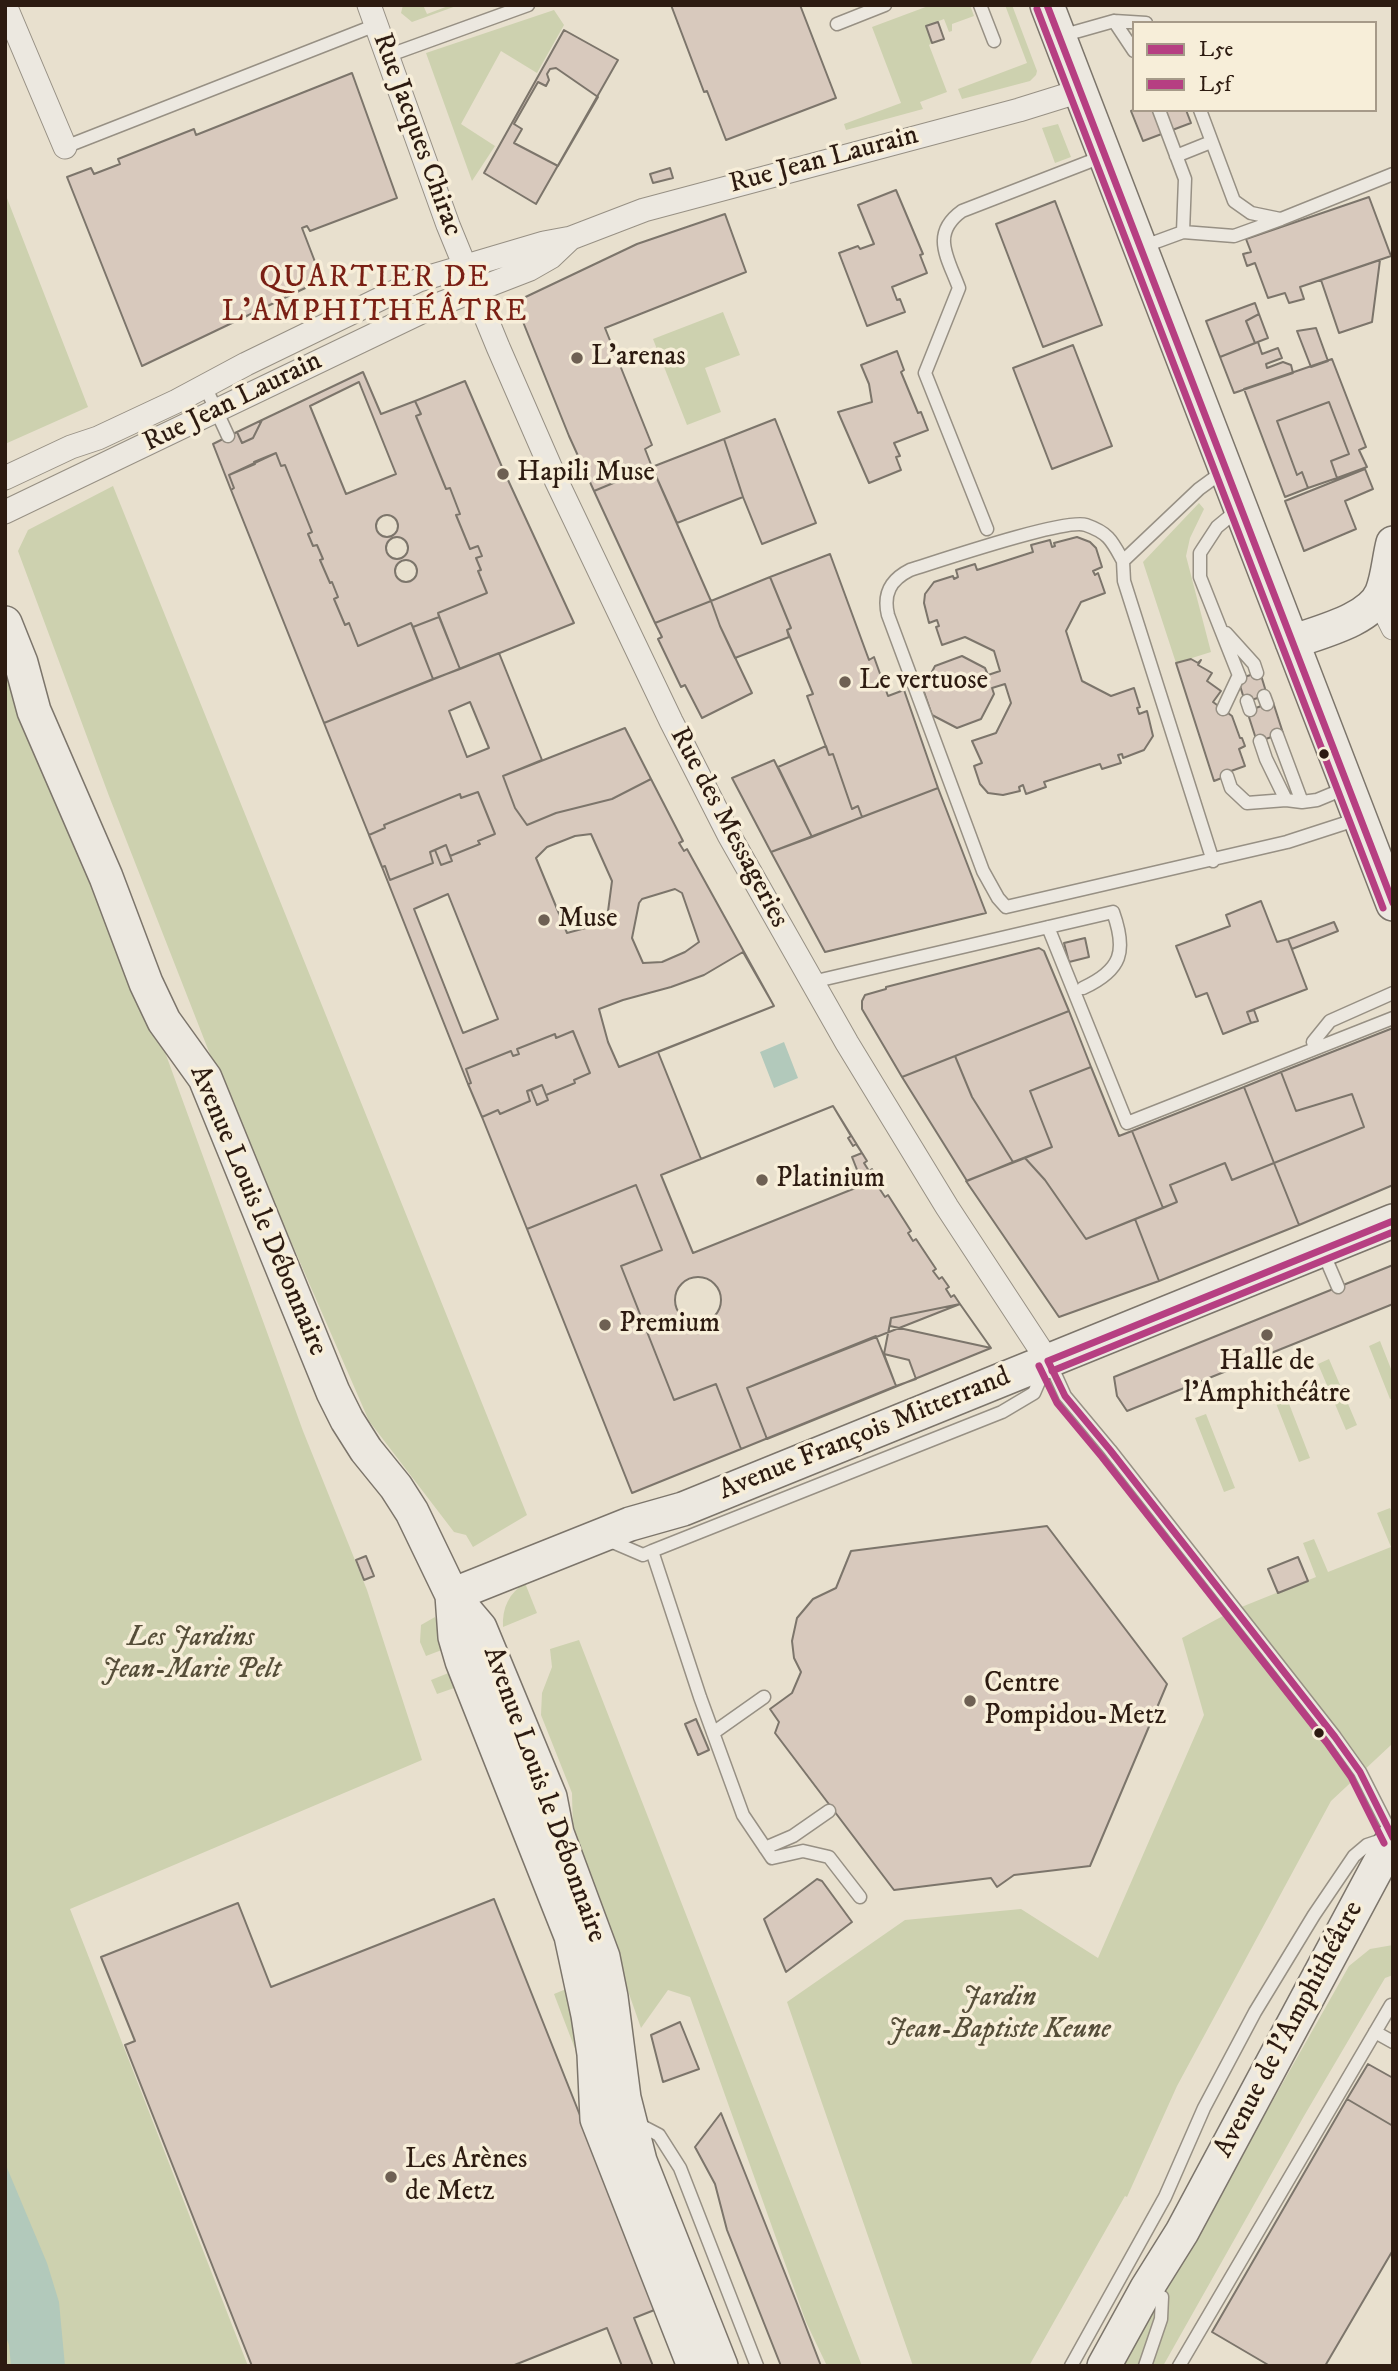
<!DOCTYPE html>
<html>
<head>
<meta charset="utf-8">
<style>
  body { margin:0 }
  #map { position:relative; width:1398px; height:2371px; overflow:hidden; background:#e8e0ce; font-family:"IM FELL DW Pica",serif }
  canvas { display:block }
  .frame { position:absolute; inset:0; border:7px solid #2d1b11; pointer-events:none }
  .legend { position:absolute; left:1132px; top:21px; width:245px; height:91px; box-sizing:border-box; background:#f7eed9; border:2px solid #a69a89; margin:0; padding:9px 12px; list-style:none; font-size:21px; color:#2d1b11 }
  .legend li { display:flex; align-items:center; gap:14px; height:35px }
  .legend b { width:35px; border:2px solid #a69a89 }
</style>
</head>
<body>
<div id="map">
<canvas width="1398" height="2371"></canvas>
<div class="frame"></div>
<ul class="legend">
<li><b style="height:9px;background:#b63f82"></b>L5e</li>
<li><b style="height:9px;background:#b63f82"></b>L5f</li>
</ul>
</div>
<script>
const ctx = document.querySelector('canvas').getContext('2d');
ctx.lineJoin = 'round';
function fill(path, color) { ctx.fillStyle = color; ctx.fill(path, 'evenodd'); }
function stroke(path, color, width, dash) { ctx.strokeStyle = color; ctx.lineWidth = width; ctx.lineCap = dash ? 'butt' : 'round'; ctx.setLineDash(dash || []); ctx.stroke(path); }
function drawText(font, color, halo, rows, align = 'center') {
  ctx.font = font + ' "IM FELL DW Pica",serif'; ctx.lineWidth = 7; ctx.setLineDash([]); ctx.textBaseline = 'middle'; ctx.strokeStyle = halo; ctx.fillStyle = color; for (const [text, x, y, turn = 0] of rows) {
    ctx.save(); ctx.translate(x, y); ctx.rotate((+turn || 0) * Math.PI / 180); ctx.textAlign = isNaN(turn) ? turn : align; if (halo) ctx.strokeText(text, 0, 0); ctx.fillText(text, 0, 0); ctx.restore();
  }
}
fill(new Path2D(`
  M403 5H423L427 14 451 5H459L412 22 401 13Z
  M931 5H970L974 16 952 24V31L949 32 944 19 926 26 932 43 929 45 947 92 920 102 923 109 846 130 844 124 901 103 872 27Z
  M1005 5H1012L1037 71 1036 75 1030 81 962 99 958 89 1027 63Z
  M554 10 564 25 537 73 501 51 461 124 495 146 472 181 426 53Z
  M1058 124 1071 157 1055 163 1042 128Z
  M5 193 88 407 5 444Z
  M723 312 740 355 705 368 721 412 687 425 653 339Z
  M113 486 527 1515 473 1547 466 1535 454 1532 369 1421 213 1062 109 796 18 551 28 530Z
  M1199 503 1204 509 1190 538 1186 556 1211 652 1176 663 1143 562Z
  M5 671 136 991 161 1041 303 1431 367 1590 422 1760 70 1909 248 2366H5Z
  M1380 1341 1393 1374V1398L1390 1399 1369 1346Z
  M1329 1359 1357 1425 1346 1430 1318 1364Z
  M1281 1383 1310 1458 1299 1462 1270 1388Z
  M1206 1414 1235 1488 1224 1492 1195 1418Z
  M1390 1508 1393 1515V1742L1391 1745 1331 1801 1177 2086 1127 2197 1125 2196 1029 2366H913L787 2002 905 1920 1021 1909 1098 1958 1204 1715 1182 1638 1234 1610 1316 1577 1303 1543 1314 1539 1328 1572 1391 1547 1377 1513Z
  M525 1583 537 1613 503 1627C502 1608 509 1593 525 1583Z
  M435 1617 447 1648 426 1656 420 1642 421 1625Z
  M579 1640 862 2366H827L806 2322 690 1997 668 1990 641 2028 573 1834 572 1793 541 1715 542 1693 552 1667 550 1649Z
  M456 1670 562 1937 580 2008 586 2067H582L554 1994 571 1987 561 1951 457 1687 437 1694 431 1680Z
  M1393 1945V1975L1385 1978 1304 2116 1163 2366H1124L1149 2319 1349 1966 1370 1949Z`), '#cdd1af');
fill(new Path2D(`
  M784 1042 798 1078 774 1088 760 1052Z
  M5 2163 47 2263 59 2302 65 2366H11L9 2345 5 2334Z`), '#b2c9bb');
const building = new Path2D(`
  M671 5H800L836 98 726 140 707 91 704 92Z
  M938 22 944 39 932 43 926 26Z
  M564 30 618 60 536 204 484 173Z
  M556 68 598 97 558 166 514 143 522 129 514 124 538 82 546 86 549 80 547 74 550 69Z
  M352 73 397 198 310 231 307 226 302 228 322 280 142 366 67 177 91 168 94 174 120 164 118 159 194 129 196 135Z
  M1134 110H1186L1191 123 1143 141 1131 111Z
  M670 168 673 178 653 183 650 174Z
  M896 190 923 254 920 255 927 273 892 287 897 300 900 299 905 312 867 326 839 253 858 246 860 249 874 244 858 205Z
  M1369 197 1391 256 1300 287 1304 299 1289 303 1285 293 1268 298 1255 263 1247 266 1243 254 1251 252 1246 239Z
  M1055 201 1102 325 1043 347 996 224Z
  M725 214 746 272 605 328 652 445 645 449 652 467 594 491 569 436 515 302 637 244Z
  M1380 260 1372 322 1339 333 1321 280Z
  M1255 303 1259 314 1246 321 1255 343 1220 357 1206 321Z
  M1259 314 1268 338 1255 343 1246 321Z
  M1316 328 1328 361 1311 367 1297 331Z
  M1258 342 1262 354 1278 348 1282 358 1266 364 1267 368 1283 362 1291 365 1293 373 1234 393 1220 357Z
  M1073 345 1112 446 1052 469 1013 368Z
  M897 351 904 370 901 372 918 413 921 412 928 430 894 443 900 456 896 457 901 470 869 483 838 412 872 402 869 384 861 365Z
  M1332 359 1366 447 1359 450 1367 467 1337 478 1331 461 1349 454 1329 402 1277 421 1297 475 1302 472 1308 488 1285 497 1244 389Z
  M363 372 381 414 415 401 421 414 416 416 446 489 450 488 460 514 456 515 470 549 478 546 482 556 476 558 481 570 478 571 487 593 438 613 439 617 413 627 411 623 358 646 349 623 345 625 334 599 338 597 332 582 330 583 320 560 323 559 317 545 313 546 308 534 312 532 285 465 281 466 276 453 254 462 255 464 229 475 234 488 231 490 213 444 237 432 242 443 253 438 262 420Z
  M465 381 502 467 574 623 460 669 438 613 487 593 478 571 481 570 476 558 482 556 478 546 470 549 456 515 460 514 450 488 446 489 416 416 421 414 415 401Z
  M359 382 396 474 346 494 310 406Z
  M1329 402 1349 454 1331 461 1337 478 1308 488 1302 472 1297 475 1277 421Z
  M775 419 816 523 762 544 743 497 724 439Z
  M262 420 253 438 242 443 237 432Z
  M724 439 743 497 677 523 652 467Z
  M276 453 281 466 285 465 312 532 308 534 313 546 317 545 323 559 320 560 330 583 332 582 338 597 334 599 345 625 349 623 358 646 411 623 433 679 324 723 231 490 234 488 229 475Z
  M652 467 711 601 655 623 594 491Z
  M1365 469 1373 489 1345 501 1356 529 1304 551 1285 501Z
  M376 526a11 11 0 1 1 22 0a11 11 0 1 1-22 0Z
  M1077 537 1090 542 1096 548 1102 567 1093 571 1095 575 1098 573 1105 593 1081 602 1066 631 1082 681 1111 696 1134 688 1140 707 1137 708 1139 714 1147 711 1153 736 1144 750 1123 758 1122 754 1118 755 1121 763 1102 769 1100 764 1044 782 1046 787 1026 794 1023 785 1019 787 1020 791 1003 795 988 793 980 784 974 766 982 763 972 741 996 733 1011 703 1005 684 992 688 994 694 981 719 957 728 932 715 923 689 935 666 962 656 985 668 988 675 1000 671 994 651 965 637 942 645 936 627 939 626 937 620 929 623 924 603 925 594 934 582 953 576 954 579 958 577 956 570 975 564 977 570 1033 552 1031 545 1050 540 1052 547 1055 546 1054 543Z
  M386 548a11 11 0 1 1 22 0a11 11 0 1 1-22 0Z
  M830 554 869 660 874 657 888 696 904 690 938 788 862 817 858 806 852 809 833 754 829 755 807 696 813 694 787 630 791 628 770 577Z
  M395 571a11 11 0 1 1 22 0a11 11 0 1 1-22 0Z
  M770 577 791 628 787 630 789 637 735 658 720 626 711 601Z
  M711 601 720 626 752 693 702 718 685 685 681 687 658 639 662 637 655 623Z
  M439 617 460 669 433 679 413 627Z
  M499 653 542 760 503 776 515 808 527 825 556 813 612 799 651 779 683 841 679 843 684 851 687 849 774 1006 658 1052 701 1159 833 1106 867 1161 864 1163 869 1171 872 1169 883 1187 879 1188 885 1197 888 1195 911 1231 908 1233 913 1241 916 1239 936 1269 933 1271 939 1279 942 1277 949 1287 946 1289 951 1297 954 1295 960 1304 891 1318 884 1354 896 1386 741 1449 716 1384 674 1400 621 1266 662 1250 636 1185 527 1229 482 1117 498 1110 500 1114 530 1101 527 1091 531 1090 537 1105 548 1100 546 1095 575 1083 574 1080 590 1073 573 1031 556 1038 555 1034 517 1049 519 1054 513 1056 511 1051 466 1069 471 1083 468 1084 382 867 385 866 390 880 433 863 430 852 435 850 441 865 452 861 450 856 480 844 478 841 495 834 478 792 461 798 460 794 384 825 385 828 369 835 324 723Z
  M1191 659 1198 663 1201 660 1198 665 1212 673 1207 681 1221 691 1213 702 1232 716 1240 738H1242L1245 746 1239 749 1245 766 1231 771 1232 774 1214 781 1176 663Z
  M1260 672 1267 695 1245 702 1238 679Z
  M470 702 489 748 467 757 449 711Z
  M1273 702 1283 733 1257 742 1247 711Z
  M625 728 651 779 612 799 556 813 527 825 515 808 503 776Z
  M826 746 829 755 833 754 852 809 858 806 862 817 812 837 778 767Z
  M774 760 812 837 771 852 732 778Z
  M938 788 986 913 825 952 771 852Z
  M478 792 495 834 478 841 480 844 450 856 446 845 430 852 433 863 390 880 385 866 382 867 369 835 385 828 384 825 460 794 461 798Z
  M591 834 612 881 607 919 604 923 567 933 536 858 547 847 575 836Z
  M446 845 452 861 441 865 435 850Z
  M675 889 682 893 699 942 685 952 662 962 643 963 632 938 639 903 642 899Z
  M448 894 498 1019 463 1033 414 909Z
  M1261 901 1277 942 1288 939 1307 989 1247 1012 1251 1023 1223 1034 1207 993 1196 997 1176 946 1230 926 1226 915Z
  M1334 922 1338 931 1292 949 1288 939Z
  M1085 938 1089 957 1069 962 1064 943Z
  M1039 948 1044 951 1069 1011 902 1077 862 1009V1001L865 995 886 989V987Z
  M743 952 774 1006 619 1067 608 1042 599 1009 623 1000 671 987 704 975Z
  M1254 1010 1258 1021 1251 1023 1247 1012Z
  M1069 1011 1091 1067 1030 1091 1052 1147 1013 1162 972 1097 955 1056Z
  M1393 1028V1185L1299 1225 1274 1163 1364 1127 1352 1094 1296 1111 1281 1072Z
  M573 1031 590 1073 574 1080 575 1083 546 1095 542 1085 527 1091 530 1101 500 1114 498 1110 482 1117 468 1084 471 1083 466 1069 511 1051 513 1056 519 1054 517 1049 555 1034 556 1038Z
  M955 1056 972 1097 1013 1162 967 1181 902 1077Z
  M1091 1067 1119 1136 1132 1131 1163 1208 1086 1239 1045 1180 1025 1158 1052 1147 1030 1091Z
  M1281 1072 1296 1111 1352 1094 1364 1127 1274 1163 1244 1087Z
  M542 1085 548 1100 537 1105 531 1090Z
  M1244 1087 1274 1163 1232 1180 1225 1163 1170 1185 1177 1202 1163 1208 1132 1131Z
  M833 1106 851 1136 848 1138 853 1146 856 1144 862 1153 852 1157 863 1185 693 1253 661 1175Z
  M1025 1158 1045 1180 1086 1239 1135 1219 1159 1281 1059 1317 966 1181Z
  M1225 1163 1232 1180 1274 1163 1299 1225 1159 1281 1135 1219 1177 1202 1170 1185Z
  M636 1185 662 1250 621 1266 674 1400 716 1384 741 1449 632 1493 527 1229Z
  M1393 1265V1304L1127 1411 1117 1396 1114 1377Z
  M675 1300a23 23 0 1 1 46 0a23 23 0 1 1-46 0Z
  M960 1304 991 1348 890 1326 891 1318Z
  M960 1304 991 1348 767 1439 747 1388Z
  M876 1336 896 1386 767 1439 747 1388Z
  M884 1354 909 1360 916 1379 896 1386Z
  M1047 1526 1167 1684 1090 1866 1014 1875 997 1887 991 1878 894 1890 775 1733 779 1722 770 1709 792 1693 801 1672 794 1658 792 1641 797 1618 813 1599 836 1588 851 1551Z
  M366 1556 374 1576 364 1580 356 1560Z
  M1298 1557 1308 1581 1278 1593 1268 1569Z
  M696 1719 709 1750 698 1755 685 1724Z
  M817 1879 822 1881 852 1922 786 1972 764 1919Z
  M494 1899 657 2309 634 2318 653 2366H622L607 2328 512 2366H252L125 2045 135 2041 101 1957 238 1903 271 1987Z
  M680 2022 699 2069 663 2082 651 2035Z
  M1368 2064 1393 2078V2126L1347 2099Z
  M1347 2099 1393 2126V2250L1325 2366H1270L1212 2332Z
  M721 2113 796 2301 821 2366H781L727 2230 715 2184 695 2147Z`);
fill(building, '#d8c9bd');
stroke(building, '#7c756b', 2);
const lane = new Path2D(`
  M980 5 994 41
  M1114 21 1134 51
  M837 24 885 5
  M1061 36 1114 21 1146 23
  M387 56 528 5
  M1159 110 1185 179 1183 232
  M1200 110 1234 201 1251 213 1280 219
  M65 147 376 25
  M1176 156 1211 142
  M1142 247 1183 232 1234 236 1281 219 1393 174
  M205 386 228 436
  M987 529 925 373 959 288C948 258 930 234 962 211L1104 156
  M1123 561C1112 541 1109 533 1086 525 1065 518 939 561 910 570 890 580 883 594 888 615L983 871 998 898 1006 907 1287 842 1358 819
  M1226 633 1254 664 1257 673
  M1240 678 1200 577V553L1217 527 1240 508
  M1264 696 1267 704
  M1247 701 1250 710
  M1223 709 1239 675
  M1277 735 1302 802
  M1260 741 1266 759 1286 800
  M1227 776 1231 788 1247 803 1286 800 1302 802 1317 800 1346 788
  M1213 861 1124 581 1123 561 1199 489 1225 470
  M1048 927 1127 1123 1393 1018
  M812 982 1113 912C1127 951 1122 970 1083 988
  M1313 1042 1330 1021 1393 993
  M1323 1252 1338 1287
  M1050 1363 1065 1396 1110 1450 1335 1737 1360 1772 1393 1837
  M608 1540 643 1555 652 1551 1002 1412 1034 1393 1044 1370
  M652 1551 700 1697 743 1815 772 1858 803 1851 829 1857 860 1897
  M713 1733 764 1697
  M765 1848 793 1836 829 1811
  M1375 2032 1393 2042
  M634 2122 659 2135 680 2168 757 2366
  M1071 2366 1165 2197 1204 2108 1255 2012 1314 1915 1354 1856 1367 1845 1385 1839
  M1145 2366 1161 2319 1162 2297 1148 2289
  M1179 2366 1391 2005`);
const street = new Path2D(`
  M5 5 65 147
  M369 5 448 225 498 347 556 480 671 721 729 835 847 1043 947 1207 1048 1361
  M5 478 71 447 98 438 177 401 246 364 419 280 544 243 571 238 644 210 1019 110 1080 91
  M5 512 432 307 530 269 551 257 571 238
  M1375 603 1387 616 1393 628`);
const secondary = new Path2D(`
  M1047 5 1393 904
  M5 623 21 663 34 711 106 877 146 983 164 1021 205 1078 333 1392 347 1420 366 1450 396 1487 412 1512 452 1595 480 1628 550 1797 557 1833 603 1957 611 1997 624 2098 640 2161 721 2366
  M1292 642C1319 632 1371 620 1382 592 1388 577 1389 558 1393 543
  M452 1595 630 1524 683 1509 1393 1221
  M452 1595 455 1637 462 1661 571 1936 588 2015 594 2054 597 2119 694 2366
  M1104 2366 1147 2288 1182 2232 1393 1838`);
stroke(lane, '#979084', 15);
stroke(street, '#979084', 25);
stroke(secondary, '#7c756b', 36);
stroke(lane, '#ece8e0', 12);
stroke(street, '#ece8e0', 23);
stroke(secondary, '#ece8e0', 33);
stroke(new Path2D(`
  M1047 5 1393 903
  M1048 1361 1065 1396 1110 1450 1335 1737 1360 1772 1393 1838
  M1048 1361 1393 1221`), '#b63f82', 7);
stroke(new Path2D(`
  M1037 9 1383 908
  M1039 1366 1057 1403 1102 1457 1327 1743 1351 1777 1384 1843
  M1052 1371 1393 1232`), '#b63f82', 7);
for (const [x, y, r, color] of [
  [577,358,7,"#6e6053"],
  [503,474,7,"#6e6053"],
  [845,682,7,"#6e6053"],
  [1324,754,6,"#2d1b11"],
  [544,920,7,"#6e6053"],
  [762,1180,7,"#6e6053"],
  [605,1325,7,"#6e6053"],
  [1267,1335,7,"#6e6053"],
  [970,1701,7,"#6e6053"],
  [1319,1733,6,"#2d1b11"],
  [391,2177,7,"#6e6053"]
]) { const dot = new Path2D(); dot.arc(x, y, r, 0, 2 * Math.PI); ctx.fillStyle = color; ctx.fill(dot); stroke(dot, '#f7eed9', 2.5); }
drawText('28px', '#2d1b11', '#f7eed9', [
  ["Rue Jacques Chirac",416,135,70],
  ["Rue Jean Laurain",824,161,-15],
  ["Rue Jean Laurain",233,403,-26],
  ["Rue des Messageries",728,828,62],
  ["Avenue Louis le Débonnaire",257,1211,67],
  ["Avenue François Mitterrand",865,1435,-22],
  ["Avenue Louis le Débonnaire",543,1795,70],
  ["Avenue de l'Amphithéâtre",1290,2030,-62]
]);
drawText('28px', '#2d1b11', '#f7eed9', [
  ["L'arenas",591,358],
  ["Hapili Muse",517,474],
  ["Le vertuose",859,682],
  ["Muse",558,920],
  ["Platinium",776,1180],
  ["Premium",619,1325],
  ["Halle de",1267,1363,"center"],
  ["l'Amphithéâtre",1267,1395,"center"],
  ["Centre",984,1685],
  ["Pompidou-Metz",984,1717],
  ["Les Arènes",405,2161],
  ["de Metz",405,2193]
], 'left');
drawText('italic 28px', '#564e39', '#f7eed9', [
  ["Les Jardins",191,1639],
  ["Jean-Marie Pelt",191,1671],
  ["Jardin",999,1999],
  ["Jean-Baptiste Keune",999,2031]
]);
ctx.letterSpacing = '2px';
drawText('30px', '#7a1f14', '#f7eed9', [
  ["QUARTIER DE",375,280],
  ["L'AMPHITHÉÂTRE",375,314]
]);
ctx.letterSpacing = '0px';
</script>
</body>
</html>
